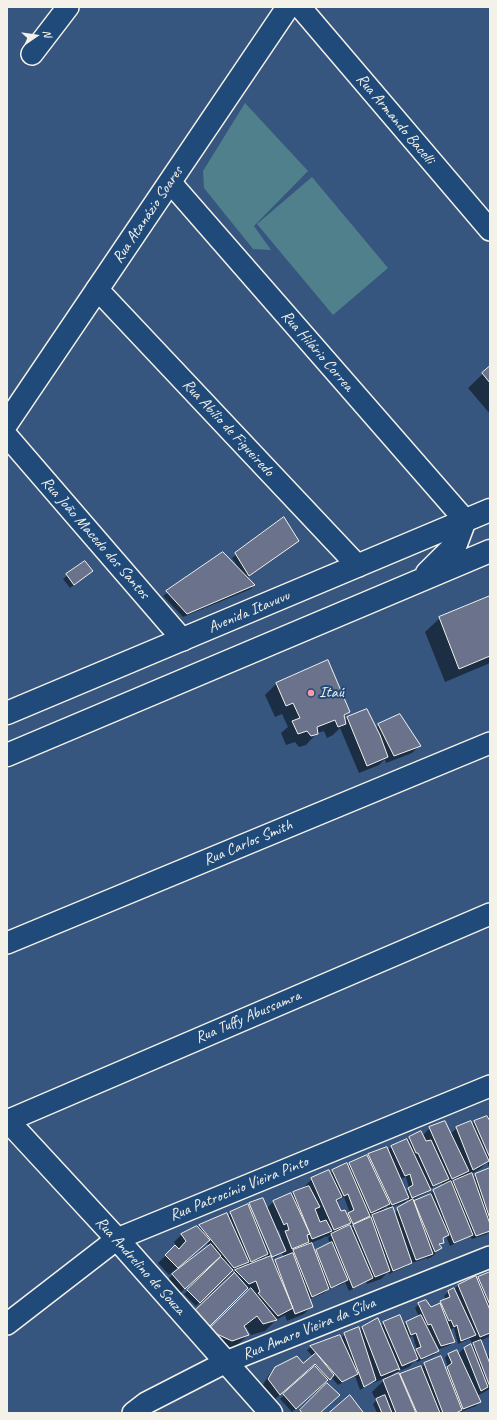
<!DOCTYPE html>
<html>
<head>
<meta charset="utf-8">
<style>
  body { margin:0 }
  #map { position:relative; width:497px; height:1420px; overflow:hidden; background:#36567f; font-family:Caveat,sans-serif }
  canvas { display:block }
  .frame { position:absolute; inset:0; border:8px solid #f4f1e8; pointer-events:none }
  .north { position:absolute; left:16px; top:16px; width:40px; height:40px; -webkit-text-stroke:3px #1f4a7a; paint-order:stroke; rotate:77deg; font-size:11px; font-weight:700; line-height:16px; text-align:center; color:#f4f1e8 }
  .north::after { content:''; display:block; margin:auto; width:14px; height:18px; background:#f4f1e8; clip-path:polygon(50% 0,100% 100%,50% 72%,0 100%) }
</style>
</head>
<body>
<div id="map">
<canvas width="497" height="1420"></canvas>
<div class="frame"></div>
<div class="north">N</div>
</div>
<script>
const ctx = document.querySelector('canvas').getContext('2d');
ctx.lineJoin = 'round';
function fill(path, color) { ctx.fillStyle = color; ctx.fill(path, 'evenodd'); }
function stroke(path, color, width, dash) { ctx.strokeStyle = color; ctx.lineWidth = width; ctx.lineCap = dash ? 'butt' : 'round'; ctx.setLineDash(dash || []); ctx.stroke(path); }
function drawText(font, color, halo, rows, align = 'center') {
  ctx.font = font + ' Caveat,sans-serif'; ctx.lineWidth = 4; ctx.setLineDash([]); ctx.textBaseline = 'middle'; ctx.strokeStyle = halo; ctx.fillStyle = color; for (const [text, x, y, turn = 0] of rows) {
    ctx.save(); ctx.translate(x, y); ctx.rotate((+turn || 0) * Math.PI / 180); ctx.textAlign = isNaN(turn) ? turn : align; if (halo) ctx.strokeText(text, 0, 0); ctx.fillText(text, 0, 0); ctx.restore();
  }
}
fill(new Path2D(`
  M245 103 308 171 254 226 271 250 253 249 204 188 203 171Z
  M312 177 388 268 333 315 257 224Z`), '#4f808b');
fill(new Path2D(`
  M490 367V414L468 388Z
  M284 519 294 544 247 578 254 585 251 589 183 617 163 596 222 553 238 567 232 558Z
  M84 562 92 571 70 588 63 579Z
  M490 597V663L445 682 425 632 440 618Z
  M277 683 349 712 344 717V721L347 718 376 728 379 725 419 746 412 753 386 763 385 759 379 765 359 773 340 728 333 735 327 738 324 731 317 733 306 745 299 747 295 742 286 745 281 733 288 727 282 714 275 717 265 695Z
  M490 1115V1166L489 1167 487 1162 480 1169 472 1173 473 1178 476 1175 490 1169V1233L489 1231 487 1234 472 1239 470 1236 450 1246 446 1236 439 1246 440 1248 433 1256 427 1259 426 1258 412 1263 411 1262 407 1266 389 1274 388 1272 381 1279 367 1284 366 1282 349 1291 345 1282 343 1284 327 1290 324 1293 310 1299 312 1306 304 1314 287 1321 285 1315 276 1320 265 1331 251 1335 246 1327 244 1328 248 1335 236 1346 220 1352 198 1342 249 1291V1288L245 1290 228 1279 238 1268 230 1271 196 1306 184 1294 220 1259 218 1257 177 1296 165 1283 172 1275 209 1246 206 1243 169 1275 158 1263 176 1246 174 1242 181 1235 226 1215 227 1217 231 1213 249 1205 272 1259 273 1263 275 1261 284 1257 282 1253 274 1258 250 1204 266 1209 274 1201 305 1188 304 1187 312 1179 329 1174 332 1171 346 1165 347 1167 350 1164 367 1157 369 1155 387 1151 391 1147 407 1141 410 1138 422 1136 430 1128 450 1134 457 1128 472 1125 474 1122 487 1118ZM406 1177 409 1188 406 1192 400 1179ZM442 1183 443 1186 413 1203 412 1200 426 1193 429 1189ZM344 1197 350 1213 347 1216 341 1212 336 1202ZM407 1199 409 1202 394 1213H380L387 1206 388 1208 405 1202ZM355 1224 351 1229 350 1226ZM279 1230 281 1237 279 1239 276 1231ZM331 1235 328 1238 330 1244 314 1253 311 1243 323 1238 325 1236 326 1237ZM266 1255 268 1259 241 1269 246 1264 247 1265 264 1258Z
  M490 1273V1336L480 1341 486 1357 490 1354V1389L477 1396 480 1402 476 1406 458 1413H377L373 1404 376 1401 372 1392 386 1378 373 1383V1382L360 1390 355 1376 338 1385 331 1377 321 1387 320 1386 292 1412 280 1399 309 1373 306 1371 272 1402 261 1388 268 1376 276 1367 303 1364 313 1357 307 1350 311 1347 340 1336 341 1338 345 1334 359 1331 363 1327 381 1326 384 1323 403 1326 406 1323 419 1317 415 1308 419 1304 426 1301 431 1308 438 1305 446 1300 444 1296 448 1292 454 1290 458 1285 477 1280 479 1278ZM454 1328 458 1344 470 1339 473 1345 464 1348 458 1354H448L445 1358 448 1367 445 1370 425 1364 421 1368 399 1377 388 1379 394 1373 409 1367 416 1359 417 1362 434 1355 437 1351V1350L450 1345 454 1341 449 1330ZM413 1336 417 1350 414 1353 408 1338Z`), '#0007');
const building = new Path2D(`
  M490 366V383L482 373Z
  M284 517 299 541 249 576 235 553Z
  M223 552 255 585 187 614 166 591Z
  M85 561 93 571 74 585 66 574Z
  M490 596V656L459 669 439 617Z
  M328 660 350 712 344 715 346 724 338 727 335 720 317 727 318 734 311 736 307 731 298 734 292 721 300 718 293 703 286 706 276 683Z
  M367 709 380 735 388 757 367 766 347 717Z
  M400 714 421 746 394 756 378 724Z
  M487 1116 490 1121V1158L474 1121Z
  M445 1121 469 1171 452 1179 429 1127Z
  M471 1121 489 1161 473 1170 456 1127Z
  M421 1131 426 1141 431 1140 449 1179 433 1186 418 1153H416L409 1137Z
  M407 1139 431 1190 412 1198 408 1188 413 1185 410 1174 405 1176 391 1146Z
  M387 1147 409 1198 392 1205 368 1154Z
  M367 1155 390 1204 371 1213 349 1163Z
  M347 1163 370 1216 353 1224 348 1213 354 1210 348 1194 344 1196 332 1170Z
  M490 1168V1219L475 1174Z
  M329 1170 342 1197 336 1200 341 1211 345 1210 351 1223 334 1230 311 1178Z
  M472 1173 490 1224V1231L476 1236 453 1181Z
  M451 1181 473 1235 454 1243 433 1190Z
  M309 1186 320 1207 315 1209 320 1222 326 1220 332 1231 312 1239 293 1192Z
  M291 1193 310 1234 307 1235 309 1242 292 1249 285 1231 289 1230 287 1223 284 1225 273 1201Z
  M431 1194 449 1235 443 1238 444 1243 439 1244 442 1248 435 1252 414 1201Z
  M263 1198 286 1251 272 1257 249 1203Z
  M413 1199 433 1254 416 1260 397 1208Z
  M248 1204 268 1254 251 1262 230 1212Z
  M393 1207 412 1263 393 1271 372 1215Z
  M227 1213 249 1262 234 1268 199 1225Z
  M371 1217 390 1271 375 1277 353 1225Z
  M350 1225 373 1278 353 1288 331 1234Z
  M197 1226 210 1240 178 1268 165 1255 175 1245 179 1249 186 1241 181 1234Z
  M332 1242 348 1280 331 1288 316 1250Z
  M312 1243 329 1289 312 1297 293 1250Z
  M211 1244 221 1256 185 1289 172 1274Z
  M293 1253 313 1307 295 1314 275 1260Z
  M271 1256 293 1308 278 1316 258 1293 260 1292 256 1281 249 1284 235 1270Z
  M221 1257 233 1270 200 1303 187 1290Z
  M234 1272 248 1288 207 1329 193 1312 234 1273Z
  M490 1272V1305L478 1277Z
  M476 1276 490 1310V1333L480 1337 458 1285Z
  M251 1288 277 1320 263 1324 257 1316 244 1326 249 1335 232 1341 208 1330Z
  M454 1288 476 1335 461 1341 457 1325 454 1327 451 1320 449 1321 440 1301 450 1297 448 1291Z
  M426 1300 431 1307 440 1303 455 1342 441 1346 431 1324 428 1325 418 1303Z
  M400 1315 418 1359 402 1366 383 1322Z
  M421 1315 439 1351 421 1359 416 1349 421 1347 416 1333 411 1335 406 1322Z
  M378 1318 400 1370 398 1369 381 1376 362 1327Z
  M359 1327 376 1380 364 1387 344 1333Z
  M340 1335 358 1374 342 1382 310 1346Z
  M481 1340 490 1364V1387L473 1343Z
  M471 1344 488 1387 481 1391 464 1348Z
  M457 1350 481 1402 463 1409 447 1367 452 1363 448 1354Z
  M316 1353 334 1375 330 1380 315 1364 280 1395 268 1379 275 1367 297 1356 303 1363Z
  M441 1356 462 1410 456 1413H443L424 1363Z
  M315 1366 328 1380 296 1409 283 1394Z
  M421 1366 440 1413H417L400 1374Z
  M399 1373 416 1413H396L383 1380Z
  M327 1383 340 1395 320 1413H302L300 1410Z
  M350 1395 363 1412 362 1413H329Z
  M385 1395 392 1413H382L376 1399Z`);
fill(building, '#6b738c');
stroke(building, '#f4f1e8', 1);
const street = new Path2D(`
  M300 7 490 230
  M32 54 68 7
  M170 182 465 520
  M97 289 358 566
  M7 436 183 640
  M7 943 490 743
  M7 1121 490 914
  M7 1324 117 1239 490 1086
  M133 1413 146 1403 226 1362 490 1257`);
const secondary = new Path2D(`
  M7 423 288 7
  M427 573 456 544 465 520
  M7 713 490 510
  M7 755 490 551
  M7 1120 117 1239 271 1413`);
stroke(street, '#f4f1e8', 24);
stroke(secondary, '#f4f1e8', 25);
stroke(street, '#1f4a7a', 21);
stroke(secondary, '#1f4a7a', 22);
for (const [x, y, r, color] of [
  [311,693,4,"#ff9aa2"]
]) { const dot = new Path2D(); dot.arc(x, y, r, 0, 2 * Math.PI); ctx.fillStyle = color; ctx.fill(dot); stroke(dot, '#1f4a7a', 1.5); }
drawText('16px', '#f4f1e8', '#1f4a7a', [
  ["Rua Armando Bacelli",395,119,50],
  ["Rua Atanázio Soares",148,215,-56],
  ["Rua Hilário Correa",317,351,49],
  ["Rua Abílio de Figueiredo",228,428,47],
  ["Rua João Macedo dos Santos",95,538,49],
  ["Avenida Itavuvu",249,612,-23],
  ["Rua Carlos Smith",248,843,-23],
  ["Rua Tuffy Abussamra",248,1017,-23],
  ["Rua Patrocínio Vieira Pinto",239,1189,-22],
  ["Rua Andrelino de Souza",140,1266,48],
  ["Rua Amaro Vieira da Silva",309,1329,-22]
]);
drawText('16px', '#f4f1e8', '#1f4a7a', [
  ["Itaú",319,693]
], 'left');
</script>
</body>
</html>
